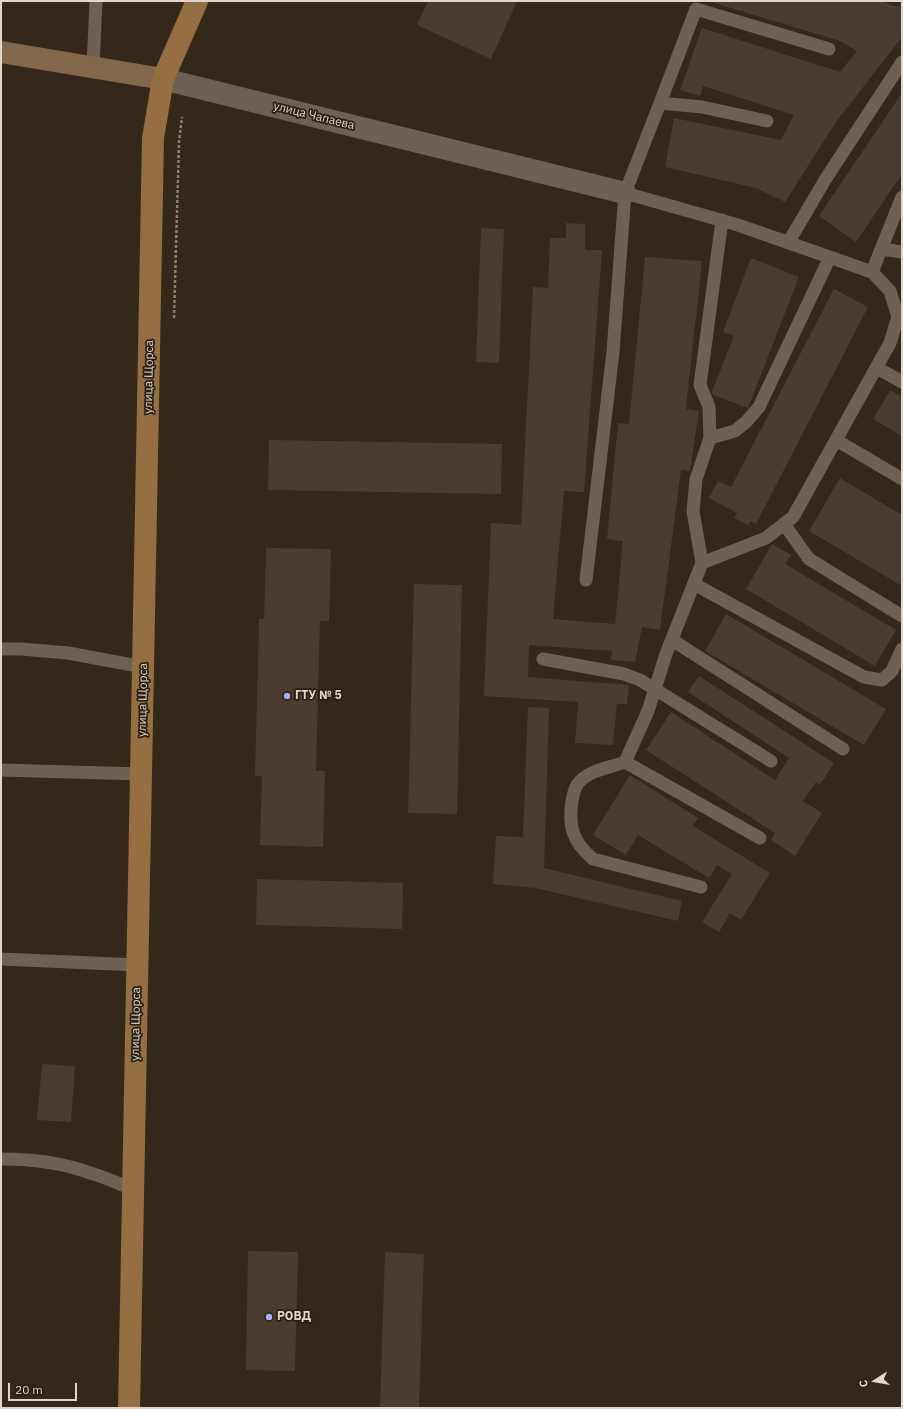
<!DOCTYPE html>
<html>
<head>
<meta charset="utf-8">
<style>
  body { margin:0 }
  #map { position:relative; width:903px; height:1409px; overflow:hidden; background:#34281b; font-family:"IBM Plex Sans",sans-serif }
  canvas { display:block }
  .frame { position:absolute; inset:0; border:2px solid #dfd6ce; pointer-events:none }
  .north { position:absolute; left:855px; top:1361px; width:40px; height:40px; -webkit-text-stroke:3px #2a1e11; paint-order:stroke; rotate:258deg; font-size:11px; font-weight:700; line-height:16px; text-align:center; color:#dfd6ce }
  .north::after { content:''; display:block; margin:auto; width:14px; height:18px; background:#dfd6ce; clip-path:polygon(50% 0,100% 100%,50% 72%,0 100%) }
  .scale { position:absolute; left:8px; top:1383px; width:69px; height:18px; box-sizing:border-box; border:2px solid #dfd6ce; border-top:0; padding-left:5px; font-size:12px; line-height:14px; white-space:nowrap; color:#dfd6ce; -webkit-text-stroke:3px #2a1e11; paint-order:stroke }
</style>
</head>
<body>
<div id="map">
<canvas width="903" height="1409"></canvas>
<div class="frame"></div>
<div class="north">С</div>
<div class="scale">20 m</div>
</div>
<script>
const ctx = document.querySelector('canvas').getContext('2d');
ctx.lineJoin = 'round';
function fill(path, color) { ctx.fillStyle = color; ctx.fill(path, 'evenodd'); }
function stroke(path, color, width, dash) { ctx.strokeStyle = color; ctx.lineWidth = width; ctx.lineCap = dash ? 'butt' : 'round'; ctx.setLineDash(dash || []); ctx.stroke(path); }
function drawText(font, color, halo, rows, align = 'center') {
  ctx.font = font + ' "IBM Plex Sans",sans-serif'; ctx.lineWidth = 3.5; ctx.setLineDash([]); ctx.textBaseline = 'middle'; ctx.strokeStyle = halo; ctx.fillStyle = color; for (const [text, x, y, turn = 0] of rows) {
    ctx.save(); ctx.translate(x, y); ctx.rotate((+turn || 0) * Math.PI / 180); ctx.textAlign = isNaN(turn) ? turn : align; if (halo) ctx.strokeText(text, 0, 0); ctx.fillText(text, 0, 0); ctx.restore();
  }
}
fill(new Path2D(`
  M428 1H517L491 59 417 25Z
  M708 1H881L898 7 902 1V37L836 122 785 202 756 188 665 167 674 118 781 140 794 115 703 86 700 96 680 90 702 28 840 72 857 51 840 41Z
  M902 93V174L856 242 819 216Z
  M566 223 585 224V250H602L584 492 564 491 553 619 615 624 623 541 607 539 618 423 629 424 645 257 702 261 686 409 699 411 690 471 681 470 660 630 642 627 635 662 611 660 612 651 529 645 528 677 629 685 627 704H617L613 745 575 743 578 702 484 696 491 523 521 525 533 287 548 288 550 238H566Z
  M481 228 504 229 499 363 476 362Z
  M751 258 799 277 748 408 711 394 734 336 723 332Z
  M834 289 868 307 756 524 751 521 748 525 734 518 737 513 709 498 718 481 731 487Z
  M890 390 902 397V436L873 419Z
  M269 440 502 444 501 494 268 490Z
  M840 478 902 515V586L809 531Z
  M772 544 791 555 785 564 896 630 875 666 746 589Z
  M266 548 331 549 329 621H320L316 771H325L323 847 260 845 262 776H255L259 619H264Z
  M414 584 462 585 457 814 408 813Z
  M726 614 886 709 864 745 705 651Z
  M699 676 834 763 820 785 816 782 803 801 822 813 795 856 771 840 775 833 646 750 671 712 775 780 789 758 688 692Z
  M528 707 549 708 544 868 682 901 678 921 535 888 493 884 496 836 523 837Z
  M630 775 698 818 693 826 770 873 741 920 730 913 719 932 702 922 732 874 717 865 709 878 638 835 626 855 593 835Z
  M257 879 403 883 402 929 256 925Z
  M42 1064 75 1066 71 1122 37 1120Z
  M248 1251 298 1252 295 1371 246 1370Z
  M385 1252 424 1254 419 1408H380Z`), '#4a3d2f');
stroke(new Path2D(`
  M174 318 179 142 182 117`), '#8c8177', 2.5, [3, 2]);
stroke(new Path2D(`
  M93 67 96 1
  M660 103 696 9 829 49
  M625 193 738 225 872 272 890 291 898 317 890 343 793 517 766 538 702 563 666 654 648 711 625 762C611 767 591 770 580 781 575 786 573 795 572 801 568 827 573 842 593 859L701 887
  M788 243 825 180 902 62
  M881 249 902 252
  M872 272 902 197
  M877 368 902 382
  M710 438 735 431 747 421 759 407 830 257
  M836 440 902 479
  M784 524 809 559 902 616
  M702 563 693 511 696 479 710 438 709 407 700 385 722 220
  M586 580 613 352 625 193 660 103 702 107 767 121
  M694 584 864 677 882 680 892 671 902 649
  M672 640 843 749
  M1 649H21L68 653 143 667
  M543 659 624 674 640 680 771 761
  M625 762 760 838
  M1 770 141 774
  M1 959 138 965
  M1 1159C29 1159 63 1163 90 1173 105 1177 119 1184 133 1189`), '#6f6052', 13);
stroke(new Path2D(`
  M163 79 625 193`), '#6f6052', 22);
stroke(new Path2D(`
  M1 52 163 79`), '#82674a', 22);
stroke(new Path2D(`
  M129 1408 153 138 163 79 197 1`), '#956e41', 22);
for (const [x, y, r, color] of [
  [287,696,4,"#a6b1fc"],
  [269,1317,4,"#a6b1fc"]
]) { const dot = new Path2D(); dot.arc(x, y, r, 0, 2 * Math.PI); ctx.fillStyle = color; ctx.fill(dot); stroke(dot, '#2a1e11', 1.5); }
drawText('12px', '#dfd6ce', '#2a1e11', [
  ["улица Чапаева",314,116,14],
  ["улица Щорса",149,377,-89],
  ["улица Щорса",143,700,-89],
  ["улица Щорса",136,1024,-89]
]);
drawText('bold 12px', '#dfd6ce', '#2a1e11', [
  ["ГТУ № 5",295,696],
  ["РОВД",277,1317]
], 'left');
</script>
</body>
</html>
